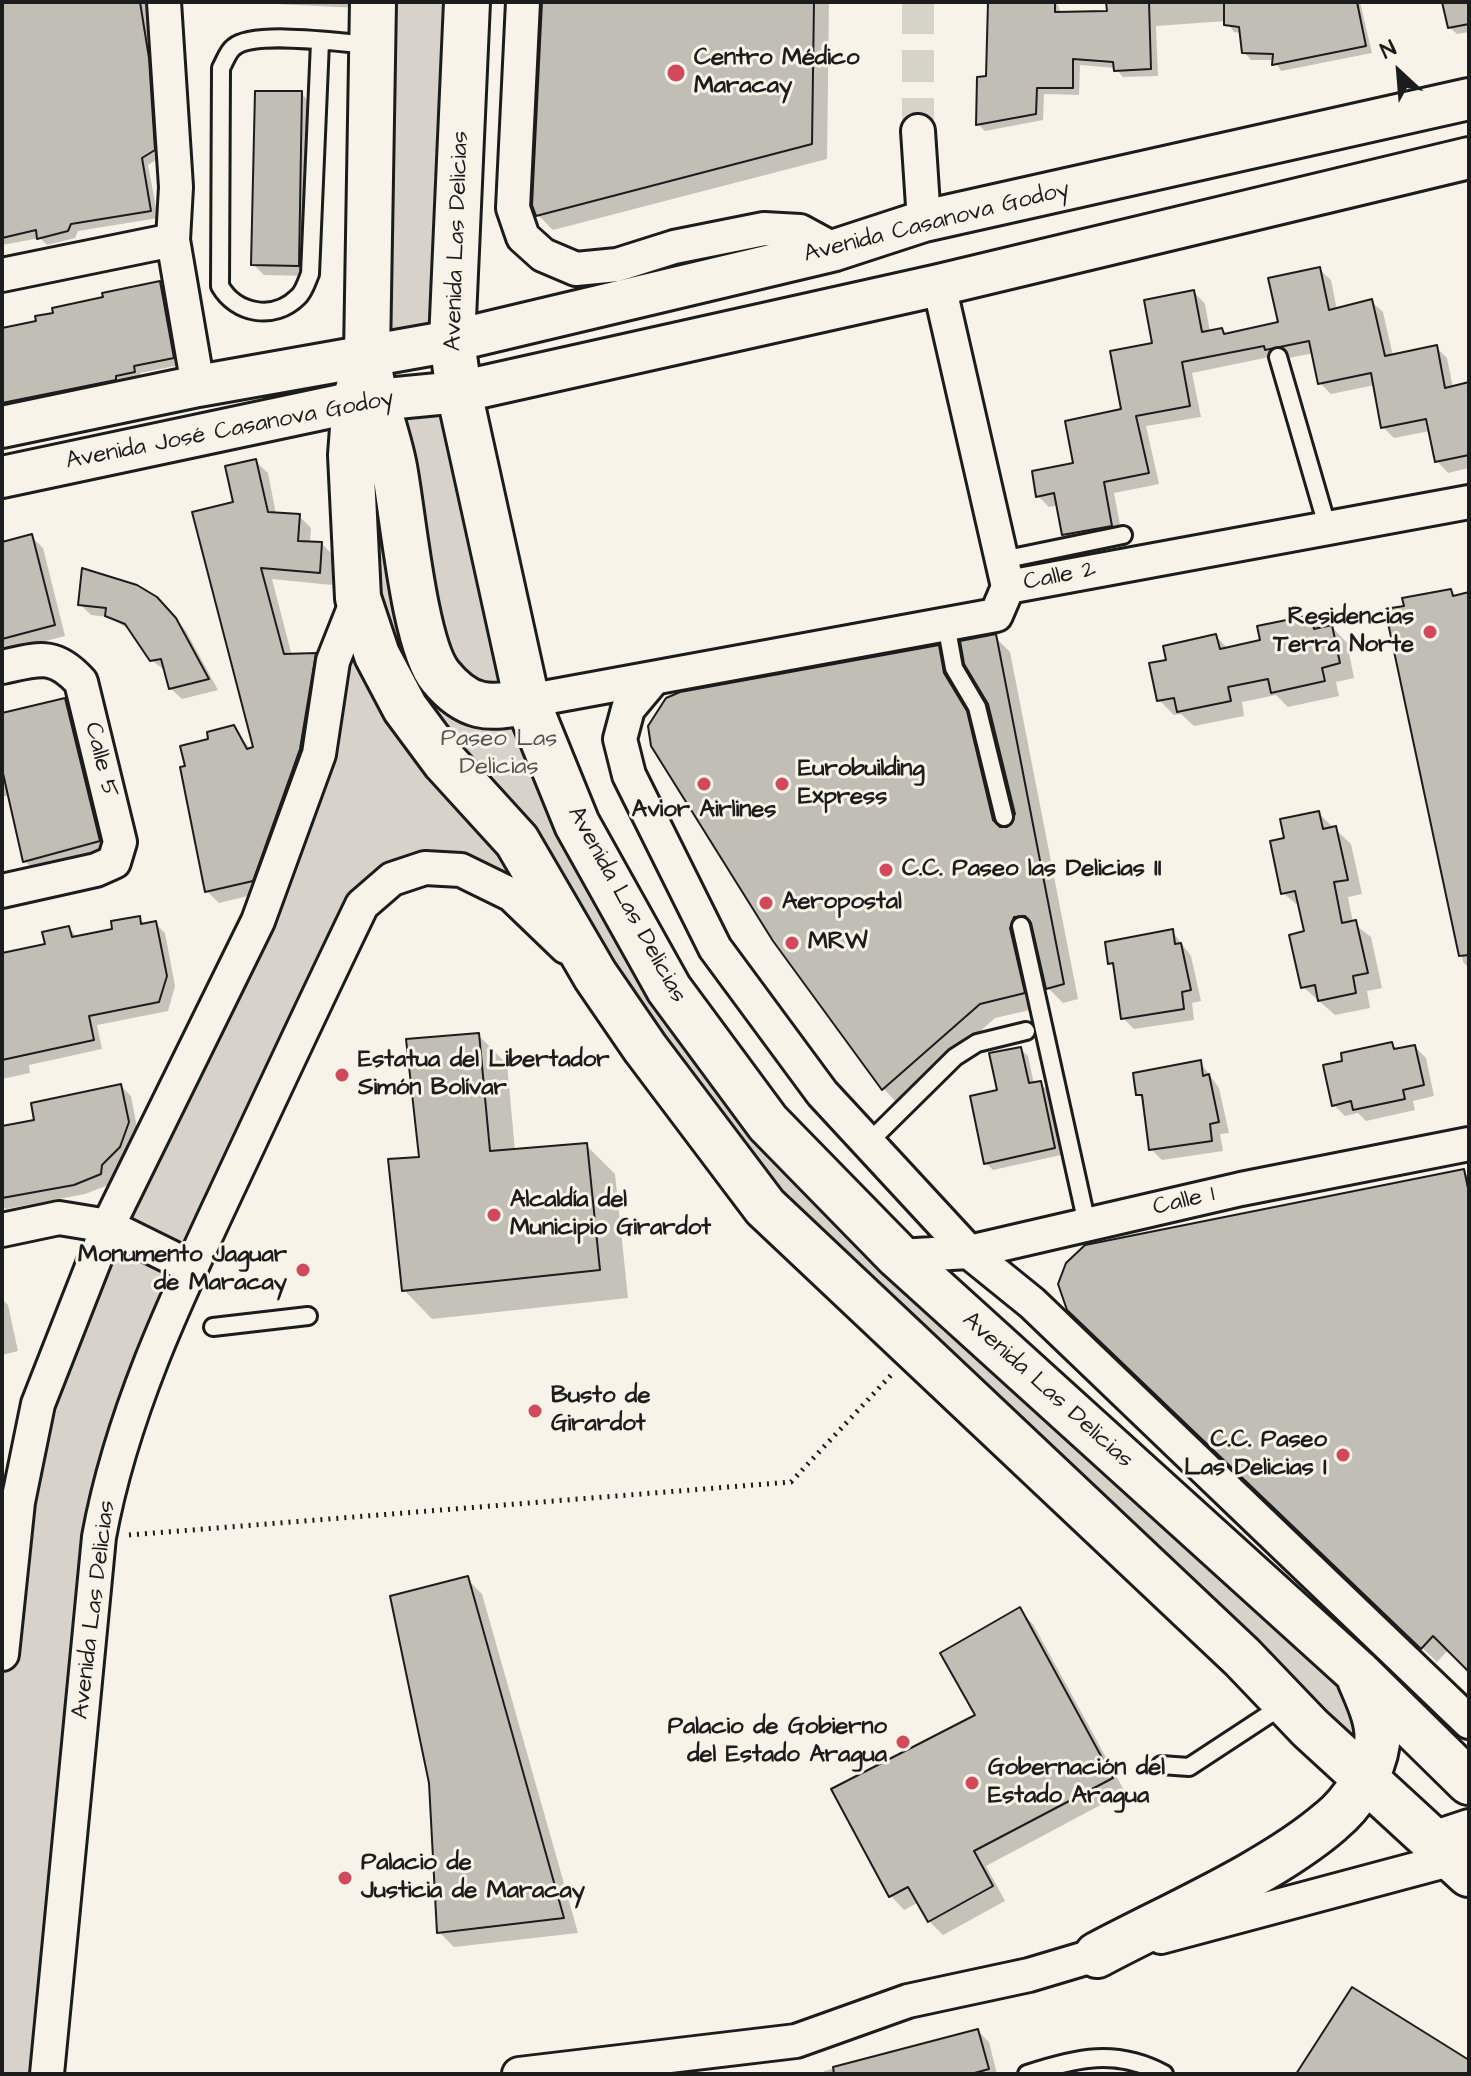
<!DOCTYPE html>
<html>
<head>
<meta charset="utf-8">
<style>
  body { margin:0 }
  #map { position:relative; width:1471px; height:2076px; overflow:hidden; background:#f7f3e8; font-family:"Architects Daughter",sans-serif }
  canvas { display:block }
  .frame { position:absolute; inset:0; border:4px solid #1c1c1c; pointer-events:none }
  .north { position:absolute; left:1359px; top:32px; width:80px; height:80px; -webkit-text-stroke:6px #f7f3e8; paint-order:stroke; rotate:334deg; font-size:22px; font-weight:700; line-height:32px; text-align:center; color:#1c1c1c }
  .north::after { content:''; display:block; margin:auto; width:28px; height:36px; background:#1c1c1c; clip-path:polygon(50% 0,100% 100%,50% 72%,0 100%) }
</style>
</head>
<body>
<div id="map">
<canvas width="1471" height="2076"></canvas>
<div class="frame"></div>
<div class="north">N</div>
</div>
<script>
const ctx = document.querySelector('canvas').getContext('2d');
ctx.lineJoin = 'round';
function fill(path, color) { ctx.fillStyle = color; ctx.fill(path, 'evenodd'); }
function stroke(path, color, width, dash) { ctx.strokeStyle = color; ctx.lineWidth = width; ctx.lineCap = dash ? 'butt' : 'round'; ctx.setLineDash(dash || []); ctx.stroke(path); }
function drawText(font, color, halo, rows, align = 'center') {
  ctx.font = font + ' "Architects Daughter",sans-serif'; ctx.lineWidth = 6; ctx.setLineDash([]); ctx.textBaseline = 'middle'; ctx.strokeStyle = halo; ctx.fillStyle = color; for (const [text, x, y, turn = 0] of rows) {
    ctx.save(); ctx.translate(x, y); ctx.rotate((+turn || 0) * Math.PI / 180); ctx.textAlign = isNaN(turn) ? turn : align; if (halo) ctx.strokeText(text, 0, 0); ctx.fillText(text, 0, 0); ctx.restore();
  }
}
fill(new Path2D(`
  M373 2H467L452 341 367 354Z
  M459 392 527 701 768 1123 1357 1672 1366 1779 915 1348 595 975 461 870 362 905 112 1475 47 2074H2V1654L38 1404 258 921 333 661 355 402Z`), '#d7d3cb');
fill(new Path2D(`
  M2 2H145L155 66 161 157 148 165 158 218 78 231 75 238 47 245 40 238 2 245Z
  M232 2H364L360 8Z
  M543 2H829L827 159 553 230 538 215Z
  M990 2H1057L1061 14 1109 13 1108 2H1360L1372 53 1281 71 1274 60H1251L1244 52 1242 33 1234 32 1226 21 1156 26 1158 76 1123 77 1115 68 1080 65 1079 95 1044 94 1043 120 985 131 978 124 988 78Z
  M1444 2H1469V32L1457 34 1449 27Z
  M301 93 312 105 309 276 264 275 253 264Z
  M1319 269 1331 280 1337 310 1371 301 1383 312 1393 356 1436 347 1447 358 1453 388 1469 384V468L1448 473 1437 461 1430 431 1394 438 1383 427 1375 385 1331 394 1320 383 1314 353 1278 360 1274 356 1192 373 1201 417 1146 426 1159 484 1114 493 1122 536 1075 545 1064 534 1059 505 1049 507 1038 496 1075 465 1123 411 1154 344 1194 292 1205 304 1210 332 1222 330 1227 335 1280 324Z
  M160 283 167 291 180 365 140 373 141 379 2 413V330L38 323Z
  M255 461 268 473 276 514 299 516 311 528 310 543 322 544 334 556 332 585 272 579 292 656 315 655 327 667 264 892 219 903 207 891 211 740 233 727 251 750 255 748 235 504Z
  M32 537 43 548 65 636 2 652V544Z
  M1451 591 1456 597 1469 594V968L1463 962 1388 611Z
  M80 604 168 610 186 631 218 690 182 699 170 688 166 671 151 660 133 632 109 617 91 615Z
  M1310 617 1323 629 1332 627 1347 643 1354 678 1336 682 1339 696 1288 707 1276 695 1242 702 1244 716 1194 726 1181 714 1174 715 1159 700 1168 661 1216 636 1228 649 1263 642Z
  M995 637 1010 652 1078 999 1063 1003 1048 988 1035 927 1024 944 1039 1008 995 1018 898 1104 884 1089 775 940 938 647 953 662 981 728 1006 830 1017 814Z
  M65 701 77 713 112 854 37 873 25 861 10 795 2 797V716Z
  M1318 813 1351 844 1362 894 1348 897 1353 923 1371 937 1382 988 1367 991 1370 1008 1335 1015 1303 987 1306 933 1301 908 1283 893 1286 839Z
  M139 918 146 925 156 924 165 933 175 986 168 1011 97 1025 102 1049 29 1065 30 1073 2 1079V948L5 954 47 945 69 928 78 938 115 931Z
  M1172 931 1191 956 1201 1001 1192 1003 1194 1020 1134 1029 1123 1018 1116 969 1110 963Z
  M478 1035 507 1064 515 1151 586 1145 615 1174 628 1298 432 1319 404 1290 422 1159Z
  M1391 1044 1398 1050 1415 1047 1426 1058 1434 1096 1413 1101 1415 1110 1366 1121 1358 1113 1345 1116 1334 1105Z
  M1020 1049 1028 1056 1034 1084 1040 1083 1047 1090 1061 1155 993 1170 986 1163 999 1092Z
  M1200 1062 1219 1088 1229 1133 1220 1134 1223 1151 1162 1160 1151 1149 1144 1100 1138 1094Z
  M121 1086 131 1096 138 1133 121 1169 112 1175 111 1184 85 1194 6 1209 2 1205V1128L37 1121Z
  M1463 1171 1469 1177V1669L1449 1649 1437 1662 1085 1325Z
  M2 1299 8 1305 18 1351 2 1355Z
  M467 1579 482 1594 578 1933 454 1947 439 1932Z
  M1019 1610 1033 1624 1125 1792 986 1866 1005 1901 943 1935 929 1921 919 1902 904 1910 891 1896 978 1716Z
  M978 2031 989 2042 997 2074H825L824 2071Z`), '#0003');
const building = new Path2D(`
  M2 2H140L149 58 155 150 142 158 151 211 71 224 68 231 37 239 36 230 2 238Z
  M542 2H814L812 144 536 216 532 205Z
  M988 2H1055V12L1107 11 1106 2H1149L1151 69 1114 71 1113 62 1073 59V88H1037L1036 114 976 125 977 77 986 76Z
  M1224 2H1357L1366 46 1272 65 1273 54 1242 53 1239 27 1224 25Z
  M1442 2H1469V24L1448 28Z
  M255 91H302L299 266 251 265Z
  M1320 267 1329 310 1372 299 1385 356 1437 345 1445 388 1469 382V455L1435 462 1426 419 1381 428 1371 373 1318 384 1309 341 1265 350 1264 346 1182 362 1190 406 1136 416 1149 473 1104 482 1112 526 1062 535 1054 493 1036 497 1032 471 1073 463 1065 421 1121 409 1110 351 1152 343 1144 300 1194 290 1202 332 1222 328 1224 334 1278 322 1268 278Z
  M160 281 174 358 134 366 135 372 116 376V380L2 403V328L36 321 35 316 53 313 52 308 103 297 102 293Z
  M256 459 268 512 300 514 298 541 322 542 320 573 261 568 284 654 316 653 300 749 253 881 205 892 180 767 185 766 180 746 208 739 207 732 234 725 247 749 253 747 192 512 233 502 225 466Z
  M32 534 55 625 2 639V542Z
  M82 568 137 585 157 597 176 618 209 679 169 689 161 659 150 661 125 624 105 616 106 608 78 605Z
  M1451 589 1453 596 1469 592V955L1459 956 1385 609 1404 606 1402 598Z
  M1311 615 1314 629 1332 625 1340 663 1322 668 1325 681 1271 693 1268 679 1228 687 1231 701 1177 712 1174 698 1157 701 1149 663 1166 660 1163 646 1216 634 1220 649 1260 640 1257 626Z
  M996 634 1064 984 1046 989 1031 923 1025 916 1014 917 1010 928 1025 993 980 1004 882 1090 773 941 651 746 648 726 666 698 680 692 939 645 944 673 967 711 993 820 1000 827H1007L1015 814 988 704 964 664 960 641Z
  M65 698 100 841 23 862 2 769V713Z
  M1319 811 1323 829 1336 826 1348 880 1334 882 1342 923 1356 920 1368 973 1353 976 1356 993 1318 1001 1315 985 1301 988 1289 935 1304 931 1295 891 1281 894 1270 841 1284 838 1280 819Z
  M140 916 141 924 156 921 167 976 159 1002 89 1016 94 1040 2 1060V953L45 944 42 932 69 926 72 937 112 929 111 921Z
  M1173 929 1175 944 1181 943 1191 990 1182 992 1184 1009 1121 1019 1113 963 1108 964 1105 942Z
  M479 1033 490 1151 587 1143 600 1270 402 1291 388 1159 419 1157 406 1039Z
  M1392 1042 1394 1049 1415 1045 1424 1085 1403 1090 1405 1099 1353 1110 1351 1101 1332 1106 1323 1065 1342 1061 1341 1053Z
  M1021 1047 1029 1083 1041 1081 1055 1148 984 1164 970 1096 997 1090 989 1053Z
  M1201 1060 1203 1076 1209 1074 1219 1122 1210 1124 1212 1141 1149 1150 1142 1095H1136L1133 1073Z
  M121 1084 129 1122 120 1147 102 1165 101 1174 74 1185 2 1198V1126L34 1120 31 1103Z
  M1464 1169 1469 1193V1672L1433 1636 1421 1649 1067 1310 1058 1284 1066 1263 1085 1245Z
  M468 1576 564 1918 437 1933 429 1783 390 1596Z
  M1020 1607 1113 1778 974 1851 993 1886 928 1922 908 1887 889 1897 831 1789 975 1715 940 1653Z
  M1352 1987 1469 2060V2074H1296Z
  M978 2029 989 2069 971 2074H834L833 2067Z`);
fill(building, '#c0beb5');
stroke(building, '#1c1c1c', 2);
stroke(new Path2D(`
  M918 2V131`), '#d6d3c9', 32, [32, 16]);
const service = new Path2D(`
  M320 42 310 274C307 281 304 292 298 297 274 321 236 314 220 286L221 68C225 61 228 51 234 47 254 30 343 43 371 45
  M1278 357 1328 529
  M1002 560 1123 535
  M946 624 954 668 977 707 1004 817
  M1021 926 1087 1224
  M868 1143 955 1057 977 1043 1026 1031
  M213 1327 308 1316
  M1161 1765 1189 1767 1285 1704
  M1027 2074C1076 2058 1116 2048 1164 2074`);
const minor = new Path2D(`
  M164 2 176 187 173 240 198 386
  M523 2 513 208 523 237 543 255 576 269 617 265 674 247 764 229 800 231 835 250
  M918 131 924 221
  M2 275 173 240
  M939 285 1008 587
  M2 667C39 659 54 652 81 682L120 842 114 862 96 870 2 891
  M654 678 628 709 620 739 629 775 715 948 822 1093 969 1252 1032 1303 1469 1722
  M527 701 996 615 1008 587 1469 502
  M2 1230 59 1218 108 1226 191 1267
  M898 1256 969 1252 1241 1189 1469 1144
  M2 1654 18 1502 38 1404 108 1226 258 921 319 754 333 661 358 598
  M1430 1839 1469 1826
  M1161 1937 1468 1855
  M47 2074 99 1537C122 1411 178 1295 232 1180 275 1088 318 996 362 905L392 879 425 868 461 870 512 895 566 947
  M519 2074 796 2041 908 2001 1029 1975 1116 1949`);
const tertiary = new Path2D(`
  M2 427 198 386 452 341 835 250 924 221 1469 99
  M2 477 355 402 459 392 939 285 1469 158`);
const primary = new Path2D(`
  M373 2 367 354 355 402 351 455 358 598 377 655 405 708 445 762 517 841 595 975 645 1048 765 1207 1242 1657 1310 1728 1469 1874
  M467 2 452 341 459 392 527 701 577 824 669 989 768 1123 898 1256 1357 1672 1469 1782
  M370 372C375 405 388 435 394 467 403 514 414 644 440 676 467 709 488 710 527 701
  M1097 1955C1168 1917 1271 1873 1331 1821 1353 1803 1373 1772 1377 1743 1380 1722 1368 1698 1360 1679`);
stroke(service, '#1c1c1c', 22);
stroke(minor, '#1c1c1c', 38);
stroke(tertiary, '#1c1c1c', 46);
stroke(primary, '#1c1c1c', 50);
stroke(new Path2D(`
  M129 1535 791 1482 893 1373`), '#1c1c1c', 5, [2, 6]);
stroke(service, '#f7f3e8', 16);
stroke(minor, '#f7f3e8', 32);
stroke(tertiary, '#f7f3e8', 40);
stroke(primary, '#f7f3e8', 44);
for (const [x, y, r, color] of [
  [676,73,10,"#d1495b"],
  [1430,632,8,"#d1495b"],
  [704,784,8,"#d1495b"],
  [782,784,8,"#d1495b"],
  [886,870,8,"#d1495b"],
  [766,903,8,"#d1495b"],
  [792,943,8,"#d1495b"],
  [342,1075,8,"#d1495b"],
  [494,1215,8,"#d1495b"],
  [303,1270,8,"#d1495b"],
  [535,1411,8,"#d1495b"],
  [1343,1455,8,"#d1495b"],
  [903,1742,8,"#d1495b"],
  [972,1783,8,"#d1495b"],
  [345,1878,8,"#d1495b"]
]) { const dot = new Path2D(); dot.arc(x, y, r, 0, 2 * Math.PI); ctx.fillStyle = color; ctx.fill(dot); stroke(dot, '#f7f3e8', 3); }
drawText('bold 24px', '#1c1c1c', '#f7f3e8', [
  ["Centro Médico",694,59],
  ["Maracay",694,87],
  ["Residencias",1414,618,"right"],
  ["Terra Norte",1414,646,"right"],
  ["Eurobuilding",798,770],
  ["Express",798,798],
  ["Avior Airlines",704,811,"center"],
  ["C.C. Paseo las Delicias II",902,870],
  ["Aeropostal",782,903],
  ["MRW",808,943],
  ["Estatua del Libertador",358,1061],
  ["Simón Bolívar",358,1089],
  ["Alcaldía del",510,1201],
  ["Municipio Girardot",510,1229],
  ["Monumento Jaguar",287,1256,"right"],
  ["de Maracay",287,1284,"right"],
  ["Busto de",551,1397],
  ["Girardot",551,1425],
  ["C.C. Paseo",1327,1441,"right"],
  ["Las Delicias I",1327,1469,"right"],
  ["Palacio de Gobierno",887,1728,"right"],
  ["del Estado Aragua",887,1756,"right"],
  ["Gobernación del",988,1769],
  ["Estado Aragua",988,1797],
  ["Palacio de",361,1864],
  ["Justicia de Maracay",361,1892]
], 'left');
drawText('24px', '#1c1c1c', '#f7f3e8', [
  ["Avenida Casanova Godoy",937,223,-14],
  ["Avenida Las Delicias",458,241,-88],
  ["Avenida José Casanova Godoy",230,431,-11],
  ["Calle 2",1060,577,-11],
  ["Calle 5",100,760,76],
  ["Avenida Las Delicias",626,905,61],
  ["Calle 1",1184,1202,-13],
  ["Avenida Las Delicias",1047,1391,42],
  ["Avenida Las Delicias",95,1610,-83]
]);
drawText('24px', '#545351', '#f7f3e8', [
  ["Paseo Las",499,740],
  ["Delicias",499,768]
]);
</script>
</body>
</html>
